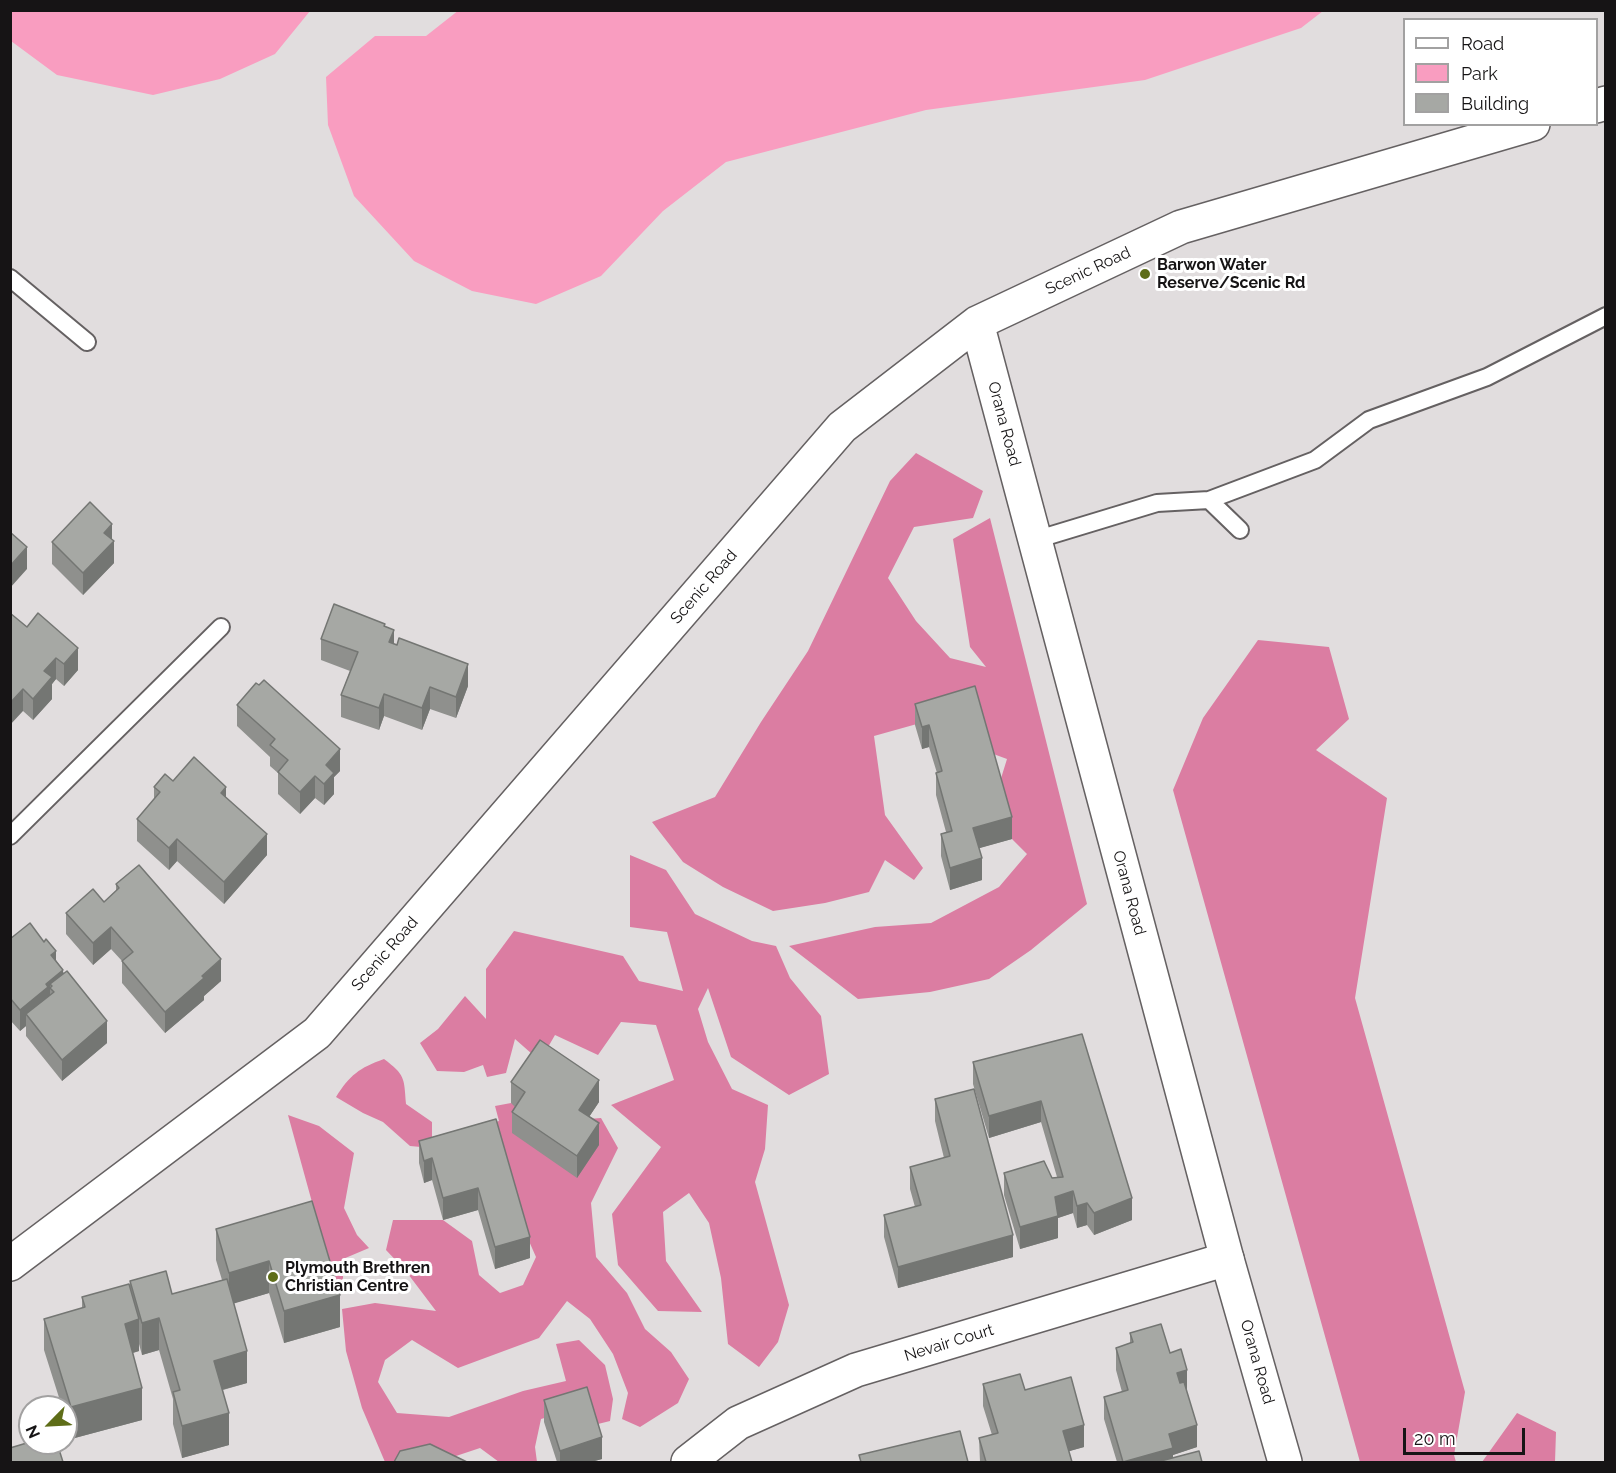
<!DOCTYPE html>
<html>
<head>
<meta charset="utf-8">
<style>
  body { margin:0 }
  #map { position:relative; width:1616px; height:1473px; overflow:hidden; background:#e1ddde; font-family:Raleway,sans-serif }
  canvas { display:block }
  .frame { position:absolute; inset:0; border:12px solid #161415; pointer-events:none }
  .legend { position:absolute; left:1403px; top:18px; width:195px; height:108px; box-sizing:border-box; background:#fff; border:2px solid #a2a1a1; margin:0; padding:8px 10px; list-style:none; font-size:18px; color:#161415 }
  .legend li { display:flex; align-items:center; gap:12px; height:30px }
  .legend b { width:30px; border:2px solid #a2a1a1 }
  .north { position:absolute; left:18px; top:1395px; width:60px; height:60px; box-sizing:border-box; background:#fff; border:2px solid #a2a1a1; border-radius:50%; rotate:246deg; font-size:16px; font-weight:700; line-height:24px; text-align:center; color:#161415 }
  .north::after { content:''; display:block; margin:auto; width:21px; height:27px; background:#5e6d18; clip-path:polygon(50% 0,100% 100%,50% 72%,0 100%) }
  .scale { position:absolute; left:1403px; top:1428px; width:122px; height:27px; box-sizing:border-box; border:3px solid #161415; border-top:0; padding-left:8px; font-size:18px; line-height:21px; white-space:nowrap; color:#161415; -webkit-text-stroke:4px #fff; paint-order:stroke }
</style>
</head>
<body>
<div id="map">
<canvas width="1616" height="1473"></canvas>
<div class="frame"></div>
<ul class="legend">
<li><b style="height:8px;background:#fff"></b>Road</li>
<li><b style="height:16px;background:#f99dc0"></b>Park</li>
<li><b style="height:16px;background:#a6a8a4"></b>Building</li>
</ul>
<div class="north">N</div>
<div class="scale">20 m</div>
</div>
<script>
const ctx = document.querySelector('canvas').getContext('2d');
ctx.lineJoin = 'round';
function fill(path, color) { ctx.fillStyle = color; ctx.fill(path, 'evenodd'); }
function stroke(path, color, width, dash) { ctx.strokeStyle = color; ctx.lineWidth = width; ctx.lineCap = dash ? 'butt' : 'round'; ctx.setLineDash(dash || []); ctx.stroke(path); }
function drawText(font, color, halo, rows, align = 'center') {
  ctx.font = font + ' Raleway,sans-serif'; ctx.lineWidth = 6; ctx.setLineDash([]); ctx.textBaseline = 'middle'; ctx.strokeStyle = halo; ctx.fillStyle = color; for (const [text, x, y, turn = 0] of rows) {
    ctx.save(); ctx.translate(x, y); ctx.rotate((+turn || 0) * Math.PI / 180); ctx.textAlign = isNaN(turn) ? turn : align; if (halo) ctx.strokeText(text, 0, 0); ctx.fillText(text, 0, 0); ctx.restore();
  }
}
fill(new Path2D(`
  M11 10H310V11L275 54 220 79 153 95 57 75 11 41Z
  M459 10H1323V11L1301 28 1145 80 926 110 726 162 663 211 601 276 536 304 472 291 414 261 354 196 328 125 326 77 375 36H426Z`), '#f99dc0');
fill(new Path2D(`
  M916 453 983 491 973 518 914 527 888 578 916 621 950 658 986 667 970 647 953 539 990 518 1087 904 1031 950 989 979 930 992 858 999 789 946 875 927 931 923 999 887 1027 854 1012 839 998 788 1007 759 988 752 974 708 874 736 885 815 923 868 914 880 885 860 869 892 825 903 773 911 723 887 683 862 652 822 715 797 761 722 808 651 890 481Z
  M1258 640 1329 647 1349 719 1316 750 1387 798 1355 998 1465 1392 1454 1455 1456 1462H1360L1173 790 1203 718Z
  M630 855 666 870 695 914 752 941 776 946 790 978 821 1016 829 1074 789 1095 731 1057 708 988 698 1009 708 1042 732 1089 768 1105 765 1149 755 1182 789 1305 778 1342 759 1367 728 1344 721 1278 709 1223 689 1193 663 1212 666 1261 702 1312 658 1311 618 1265 612 1214 661 1147 611 1105 674 1080 656 1025 621 1022 598 1055 555 1035 540 1061 515 1039 506 1073 487 1077 483 1065 464 1072 437 1071 420 1043 438 1029 465 996 486 1019V969L514 931 623 956 639 981 683 991 667 932 630 927Z
  M384 1059C405 1075 404 1077 406 1104L432 1122V1148L410 1146 383 1122 363 1113 336 1097C350 1075 359 1068 384 1059Z
  M511 1103 588 1119 601 1118 618 1148 591 1203 596 1257 627 1293 645 1329 671 1352 689 1379 678 1403 640 1427 622 1419 628 1393 613 1354 590 1319 567 1301 539 1338 458 1368 412 1340 385 1360 378 1382 397 1413 449 1417 523 1391 566 1381 556 1344 579 1340 605 1365 613 1399 610 1421 594 1425 587 1406 541 1419 535 1447 537 1462H499L480 1448 438 1462H385L362 1408 346 1351 342 1309 375 1303 436 1311 405 1270 386 1250 393 1220H443L472 1241 479 1275 500 1293 523 1285 536 1257 517 1214 473 1129 499 1121 495 1106Z
  M288 1115 319 1126 354 1153 344 1208 357 1235 369 1248 343 1259V1278L337 1293Z
  M1517 1413 1556 1432 1555 1462H1482Z`), '#db7da2');
const lane = new Path2D(`
  M10 278 87 342
  M1209 500 1240 530
  M1035 540 1157 503 1209 500 1315 460 1369 420 1487 377 1606 316
  M10 836 221 627`);
const street = new Path2D(`
  M688 1462 738 1423 856 1370 1227 1259`);
const secondary = new Path2D(`
  M1596 106 1606 103
  M977 323 1227 1259 1285 1462
  M10 1264 317 1033 842 427 977 323 1181 227 1533 124`);
stroke(lane, '#656162', 20);
stroke(street, '#656162', 36);
stroke(secondary, '#656162', 36);
stroke(lane, '#fff', 16);
stroke(street, '#fff', 33);
stroke(secondary, '#fff', 33);
fill(new Path2D(`
  M112 540 114 563 83 595 52 564V542Z
  M10 613 78 670 64 686 56 679 52 684V699L33 720 23 711Z
  M385 627 394 644 468 686 456 718 430 709 422 730 384 716 379 730 341 717V695L350 671 321 660V639Z
  M915 704 1012 839 979 848 982 880 950 890 941 856V834L946 832 936 795V773H937L929 747 922 749 915 725Z
  M237 705 340 771 334 777V794L324 805 315 798 300 814 278 794V773L270 766V757L237 726Z
  M173 781 226 797 267 855 224 904 177 861 169 870 137 841V819L154 799V787Z
  M116 884 221 981 204 996V1000L165 1033 122 983V961L111 949 93 965 66 934V913L104 902 116 891Z
  M10 939 56 960 107 1043 62 1081 26 1036V1026L20 1031 10 1020Z
  M1082 1034 1132 1220 1094 1235 1087 1225 1077 1228 1073 1213 1058 1218V1238L1020 1249 1004 1195V1173L1052 1178 1057 1177 1041 1122 989 1138 973 1084V1062Z
  M511 1082 599 1102 589 1117 599 1145 577 1178 512 1133V1112L515 1107 511 1103Z
  M935 1099 1013 1257 898 1288 884 1237V1215L915 1207 910 1189V1167L944 1158 935 1121Z
  M496 1119 530 1258 495 1269 478 1210 443 1220 432 1180 424 1183 419 1163V1141Z
  M312 1201 340 1327 284 1343 269 1293 234 1303 247 1383 223 1390 229 1445 182 1458 173 1424V1399L159 1350 142 1355 139 1344V1351L133 1353 142 1420 71 1439 66 1422V1407H62L44 1350V1319L82 1308V1297L130 1287V1281L172 1294 222 1280 216 1260V1229Z
  M1130 1333 1170 1353 1187 1392 1197 1447 1173 1455V1458L1202 1462H1117L1104 1419V1397L1122 1392 1116 1370V1348L1130 1343Z
  M983 1384 1025 1390 1084 1447 1069 1451 1072 1462H980L979 1438 992 1435 983 1406Z
  M544 1400 602 1459 591 1462H557L544 1422Z`), '#8f908d');
fill(new Path2D(`
  M112 524V543L114 541V563L83 595V573L104 533Z
  M27 547V569L10 588V566Z
  M394 630V652L389 642Z
  M78 648V670L64 686V664Z
  M56 658V679L52 684V699L33 720V699L44 671Z
  M468 664V686L456 718V697Z
  M430 687V709L422 730V708Z
  M23 689V711L10 725V703Z
  M384 694V716L379 730V708Z
  M929 725V747L922 749V727Z
  M340 749V771L334 777V794L324 805V784L326 765Z
  M315 776V798L300 814V792Z
  M226 787V809L221 793Z
  M1012 817V839L973 850V828Z
  M267 834V855L224 904V882Z
  M177 839V861L169 870V848Z
  M982 858V880L950 890V868Z
  M111 927V949L93 965V943Z
  M56 951V973L51 955Z
  M221 959V981L204 996V1000L165 1033V1012L202 976Z
  M63 970V992H54L50 984V1002L26 1014V1026L20 1031V1010L46 984Z
  M107 1021V1043L62 1081V1060Z
  M599 1080V1102L579 1132V1110Z
  M1041 1101V1122L989 1138V1116Z
  M599 1123V1145L577 1178V1156Z
  M432 1158V1180L424 1183V1161Z
  M478 1188V1210L443 1220V1198Z
  M1073 1191V1213L1058 1218V1238L1020 1249V1227L1055 1197Z
  M1132 1198V1220L1094 1235V1213Z
  M1087 1203V1225L1077 1228V1206Z
  M1013 1235V1257L898 1288V1267Z
  M530 1237V1258L495 1269V1247Z
  M269 1261V1293L229 1305V1273Z
  M340 1295V1327L284 1343V1311Z
  M159 1318V1350L142 1355V1323Z
  M139 1319V1351L125 1355V1324Z
  M247 1351V1383L214 1392V1361Z
  M1187 1370V1392L1177 1395V1373Z
  M142 1388V1420L71 1439V1407Z
  M229 1413V1445L182 1458V1426Z
  M1084 1425V1447L1063 1453V1431Z
  M1197 1425V1447L1173 1455V1462H1124L1169 1434Z
  M602 1437V1459L591 1462H560V1451Z`), '#747673');
const building = new Path2D(`
  M90 502 112 524 104 533 114 541 83 573 52 542Z
  M10 532 27 547 10 566Z
  M334 604 385 624 384 626 394 630 389 642 397 645 399 638 468 664 456 697 430 687 422 708 384 694 379 708 341 695 358 652 321 639Z
  M10 613 27 627 38 613 78 648 64 664 56 658 44 671 52 677 33 699 23 689 10 703Z
  M264 680 340 749 326 765 334 773 324 784 315 776 300 792 278 772 288 760 270 745 275 739 237 705 256 683 259 685Z
  M975 686 1012 817 973 828 982 858 950 868 941 834 952 831 936 773 942 771 929 725 922 727 915 704Z
  M194 757 226 787 221 793 267 834 224 882 177 839 169 848 137 819 160 792 154 787 165 774 173 781Z
  M139 865 221 959 202 976 204 978 165 1012 122 961 133 952 111 927 93 943 66 913 93 889 104 902 119 888 116 884Z
  M30 923 44 942 46 939 56 951 51 955 63 970 46 984 48 987 20 1010 10 998V939Z
  M67 971 107 1021 62 1060 26 1014 54 992 50 988 52 986 50 984Z
  M1082 1034 1132 1198 1094 1213 1087 1203 1077 1206 1073 1191 1055 1197 1058 1216 1020 1227 1004 1173 1044 1161 1052 1178 1063 1177 1041 1101 989 1116 973 1062Z
  M540 1040 599 1080 579 1110 599 1123 577 1156 512 1112 525 1092 511 1082Z
  M974 1089 1013 1235 898 1267 884 1215 921 1205 910 1167 950 1156 935 1099Z
  M496 1119 530 1237 495 1247 478 1188 443 1198 432 1158 424 1161 419 1141Z
  M312 1201 340 1295 284 1311 269 1261 229 1273 216 1229Z
  M166 1271 172 1294 227 1279 247 1351 214 1361 229 1413 182 1426 173 1392 180 1390 159 1318 142 1323 130 1281Z
  M129 1284 139 1319 125 1324 142 1388 71 1407 44 1319 85 1307 82 1297Z
  M1161 1324 1170 1353 1181 1349 1187 1370 1177 1373 1180 1383 1184 1382 1197 1425 1169 1434 1173 1448 1123 1462 1104 1397 1128 1390 1116 1348 1133 1342 1130 1333Z
  M1020 1374 1025 1390 1071 1377 1084 1425 1063 1431 1072 1462H986L979 1438 998 1433 983 1384Z
  M587 1387 602 1437 560 1451 544 1400Z
  M960 1431 968 1462H861L859 1455Z
  M30 1442V1443H57L63 1462H10V1448Z
  M430 1444 467 1462H394L400 1451Z
  M1199 1451 1202 1462H1157Z`);
fill(building, '#a6a8a4');
stroke(building, '#747673', 1.5);
for (const [x, y, r, color] of [
  [1145,274,6,"#5e6d18"],
  [273,1277,6,"#5e6d18"]
]) { const dot = new Path2D(); dot.arc(x, y, r, 0, 2 * Math.PI); ctx.fillStyle = color; ctx.fill(dot); stroke(dot, '#fff', 2); }
drawText('bold 16px', '#161415', '#fff', [
  ["Barwon Water",1157,265],
  ["Reserve/Scenic Rd",1157,283],
  ["Plymouth Brethren",285,1268],
  ["Christian Centre",285,1286]
], 'left');
drawText('16px', '#161415', '#fff', [
  ["Scenic Road",1088,271,-25],
  ["Orana Road",1004,424,75],
  ["Scenic Road",704,587,-49],
  ["Orana Road",1129,893,75],
  ["Scenic Road",385,954,-49],
  ["Nevair Court",949,1343,-17],
  ["Orana Road",1257,1362,74]
]);
</script>
</body>
</html>
